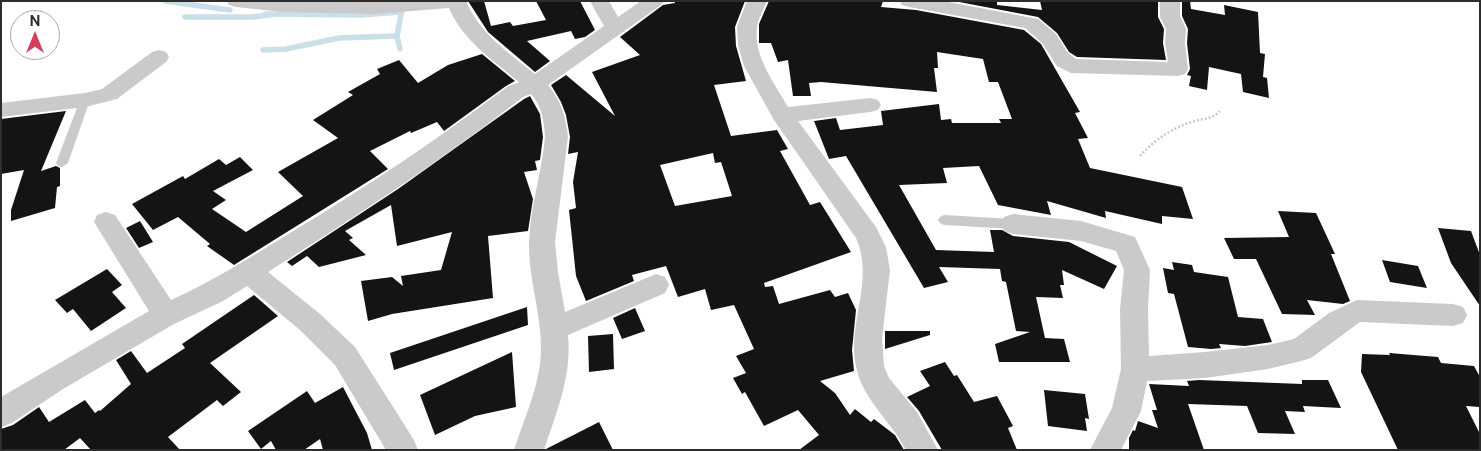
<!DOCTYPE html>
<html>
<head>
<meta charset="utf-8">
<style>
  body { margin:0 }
  #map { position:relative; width:1481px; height:451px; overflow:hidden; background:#fff; font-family:"Public Sans",sans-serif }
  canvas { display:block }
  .frame { position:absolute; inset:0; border:2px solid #2d2d2d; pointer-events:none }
  .north { position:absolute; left:10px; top:10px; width:50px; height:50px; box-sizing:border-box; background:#fff; border:1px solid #ababab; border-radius:50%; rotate:0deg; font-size:14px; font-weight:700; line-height:20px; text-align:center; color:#2d2d2d }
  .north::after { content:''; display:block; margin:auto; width:18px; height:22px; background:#d3405c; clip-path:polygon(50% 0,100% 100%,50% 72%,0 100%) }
</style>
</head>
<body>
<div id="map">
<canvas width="1481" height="451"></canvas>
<div class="frame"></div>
<div class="north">N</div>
</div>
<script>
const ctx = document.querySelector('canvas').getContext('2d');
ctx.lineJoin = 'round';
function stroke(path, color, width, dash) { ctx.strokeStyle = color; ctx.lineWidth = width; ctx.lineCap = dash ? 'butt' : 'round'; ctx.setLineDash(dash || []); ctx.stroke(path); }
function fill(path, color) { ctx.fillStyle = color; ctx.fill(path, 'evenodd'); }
stroke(new Path2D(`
  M165 1 230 10
  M265 14 360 15 400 12
  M185 17H253L269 15
  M400 49 397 36 402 9
  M263 50 286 49 339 38 397 36`), '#cadfe7', 5.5);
fill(new Path2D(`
  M468 1H484L491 26 510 22 513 26 546 20 536 1H580L595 30 585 37 575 39 571 31 527 41 550 61 535 72 488 32Z
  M674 1H745L735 27 736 46 746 81 714 85 731 136 777 130 788 149 780 151 810 205 820 202 851 252 764 283 765 287 773 286 779 304 830 290 835 297 848 293 856 310 852 350 854 371 820 381 835 393 850 415 855 409 871 422 874 419 895 435 904 450H799L819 435 798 410 764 426 745 392 742 394 733 378 746 373 736 356 754 349 734 305 711 310 705 289 678 297 666 266 632 275 634 281 586 301 576 276 569 210 576 208 573 182 578 152 568 154 570 137 566 115 561 102 551 85 566 75 615 116 592 72 640 55 620 37 663 5 675 3ZM713 153 715 163 721 162 732 196 675 206 660 165Z
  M769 1H883L881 7 916 10 1024 30 1041 44 1080 112 1075 113 1088 138 1078 139 1090 168 1182 187 1193 219 1162 216V224L1105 211 1106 218 1047 201 1051 215 998 205 979 166 943 168 947 183 899 185 936 250 994 252 990 230H1002L1013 236 1069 242 1117 266 1104 289 1062 270 1064 285H1060L1063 298 1036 297 1045 338 1064 339 1070 362H999L995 344 1030 332 1016 331 1006 282 1002 281 1000 269 939 267 948 282 924 288 846 156 829 159 814 121 836 118 840 130 883 125 881 111 939 104 941 120 951 119 952 123H1001L999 119H1012L998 82H989L983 59 937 52 938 68H934L937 92 821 82 809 83 811 96H793L788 60 778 62 771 43H759V24Z
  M954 1H997V5L1042 10 1040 1H1158V17L1164 29 1163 43 1166 60 1077 57 1069 52 1057 33 1038 17Z
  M1182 1H1190L1191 9 1225 15 1224 5 1258 12 1260 53 1265 54 1263 77 1267 78 1269 98 1243 92 1241 74 1209 67 1207 90 1189 86 1191 76 1187 75 1190 69 1187 43 1188 29 1182 16Z
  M482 54 515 81 506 86 444 131 437 122 411 133 410 131 370 151 388 169 234 265 207 246 210 244 178 217 153 230 132 204 183 176 185 179 219 159 226 165 240 157 253 170 213 191 226 200 212 209 246 232 303 196 278 172 338 138 313 120 353 95 348 92 380 74 377 69 399 60 418 83 448 65Z
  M530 96 540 114 543 137 540 160 535 161 537 170 524 172 533 199 528 231 488 236 493 298 392 314 368 321 361 281 392 277 403 286 401 276 441 270 452 232 397 246 391 205 345 231 353 238 349 240 366 255 319 267 307 256 292 266 287 262 398 189 524 99Z
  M66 111 41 171 56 166 60 168V186L57 187 55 208 11 221V210L24 170 1 174V119Z
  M1278 211 1316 213 1335 254H1331L1350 301 1343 304 1307 300 1315 315 1282 314 1256 259H1234L1224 238 1289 237Z
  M140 221 153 242 139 248 126 228Z
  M1438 228 1471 231 1480 255V306L1451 263Z
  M1382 260 1418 266 1427 288 1390 282Z
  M1172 262 1192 265 1194 272 1228 277 1238 317 1263 319 1272 342 1245 346 1219 344 1221 348 1211 349 1188 347 1174 294 1168 293 1163 268 1174 270Z
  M107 269 122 285 112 292 126 308 91 331 73 309 67 313 55 300Z
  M254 295 278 316 210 363 241 392 223 406 217 400 168 437 180 450H91L80 438 64 450H1V429L13 425 39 407 49 422 85 400 95 413 99 410 100 411 131 384 116 360 131 351 147 373 185 348 182 344Z
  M527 307 528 325 394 370 390 353Z
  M635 308 645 331 622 339 613 318Z
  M885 331H930V335L885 349Z
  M613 334 614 369 589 372 588 336Z
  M512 352 516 407 475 416 435 435 420 395Z
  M1389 353 1438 357 1441 363 1474 366 1480 377V407L1466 406 1480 434V450H1398L1361 372 1362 354 1390 355Z
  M945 362 954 376 957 375 974 402 997 396 1013 426 1008 428 1017 450H942L919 411 907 397 930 386 920 371Z
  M1199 380 1302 384V380H1328L1341 408 1303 406 1305 412 1285 411 1295 434 1258 433 1247 406 1188 404 1204 450H1129V438L1133 430 1135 431 1138 421 1158 428 1152 410H1157L1149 384 1189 386 1187 381Z
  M343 387 367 433 372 450H323L320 439 304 450H276L271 441 261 449 248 431 307 391 315 403Z
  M1044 390 1085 394 1089 419 1085 418 1087 431 1048 426Z
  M599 422 613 450H546V449Z`), '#141414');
stroke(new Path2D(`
  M1140 156C1153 141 1172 128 1192 122 1202 118 1212 120 1220 111`), '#cacaca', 2.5, [2, 2]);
fill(new Path2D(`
  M85 96 90 100 68 163 62 167 58 166 56 163 80 100Z
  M944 215 1013 219 1017 221 1019 224 1017 227 1013 229 944 225 940 223 938 220 940 217Z`), '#cacaca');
fill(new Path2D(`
  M227 1H466C480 34 508 52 535 74L604 26 590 1H609L618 17 641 1H663L661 5 548 85C561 100 566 117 568 137L555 242 558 272 565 312 656 274 665 277 669 285 665 293 568 335C572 376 557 411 544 450H514C525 416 541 383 541 348 541 312 528 277 529 242 530 207 542 172 545 137 544 121 542 106 531 94L523 97C441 161 355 217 268 272L320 314 355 347 414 440 418 450H386L335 365 300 330 247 286 223 301 174 324 63 389 12 423 1 427V397L149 311 94 222 97 215 106 212 115 215 171 300C213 281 251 257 290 233 365 188 438 139 507 87L519 82C493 60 463 41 449 8L375 14 283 12 236 7 229 5Z
  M747 1H767C764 9 758 19 757 27 753 56 775 84 788 107L870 98 878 100 881 105 878 110 870 112 798 121 876 227 886 247 890 270 882 338 884 366 889 378 917 412 938 450H906C891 421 862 399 856 366 847 322 875 281 856 238L774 120 744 66 738 45 737 27Z
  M900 1H943L1038 19 1056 34 1068 53 1076 59 1168 62 1165 43 1166 29 1160 17V1H1180V16L1186 29 1185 43 1188 69 1185 74 1178 76 1071 73 1057 66 1042 43 1025 28 909 7 902 5Z
  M159 50 166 52 169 57 166 62 117 99 85 107 1 117V103L85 93 102 89 152 52Z
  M1013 214 1081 221 1135 237 1150 270 1148 309 1149 356 1205 352 1268 345 1294 339 1329 313 1357 300 1453 304 1463 307 1467 315 1463 323 1453 326 1360 322 1311 358 1301 361 1268 369 1205 378 1147 381 1141 411 1121 450H1090L1112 408 1121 369 1120 309 1124 270 1116 251 1081 241 1013 234 1004 231 1001 224 1004 217Z`), '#cacaca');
</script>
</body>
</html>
